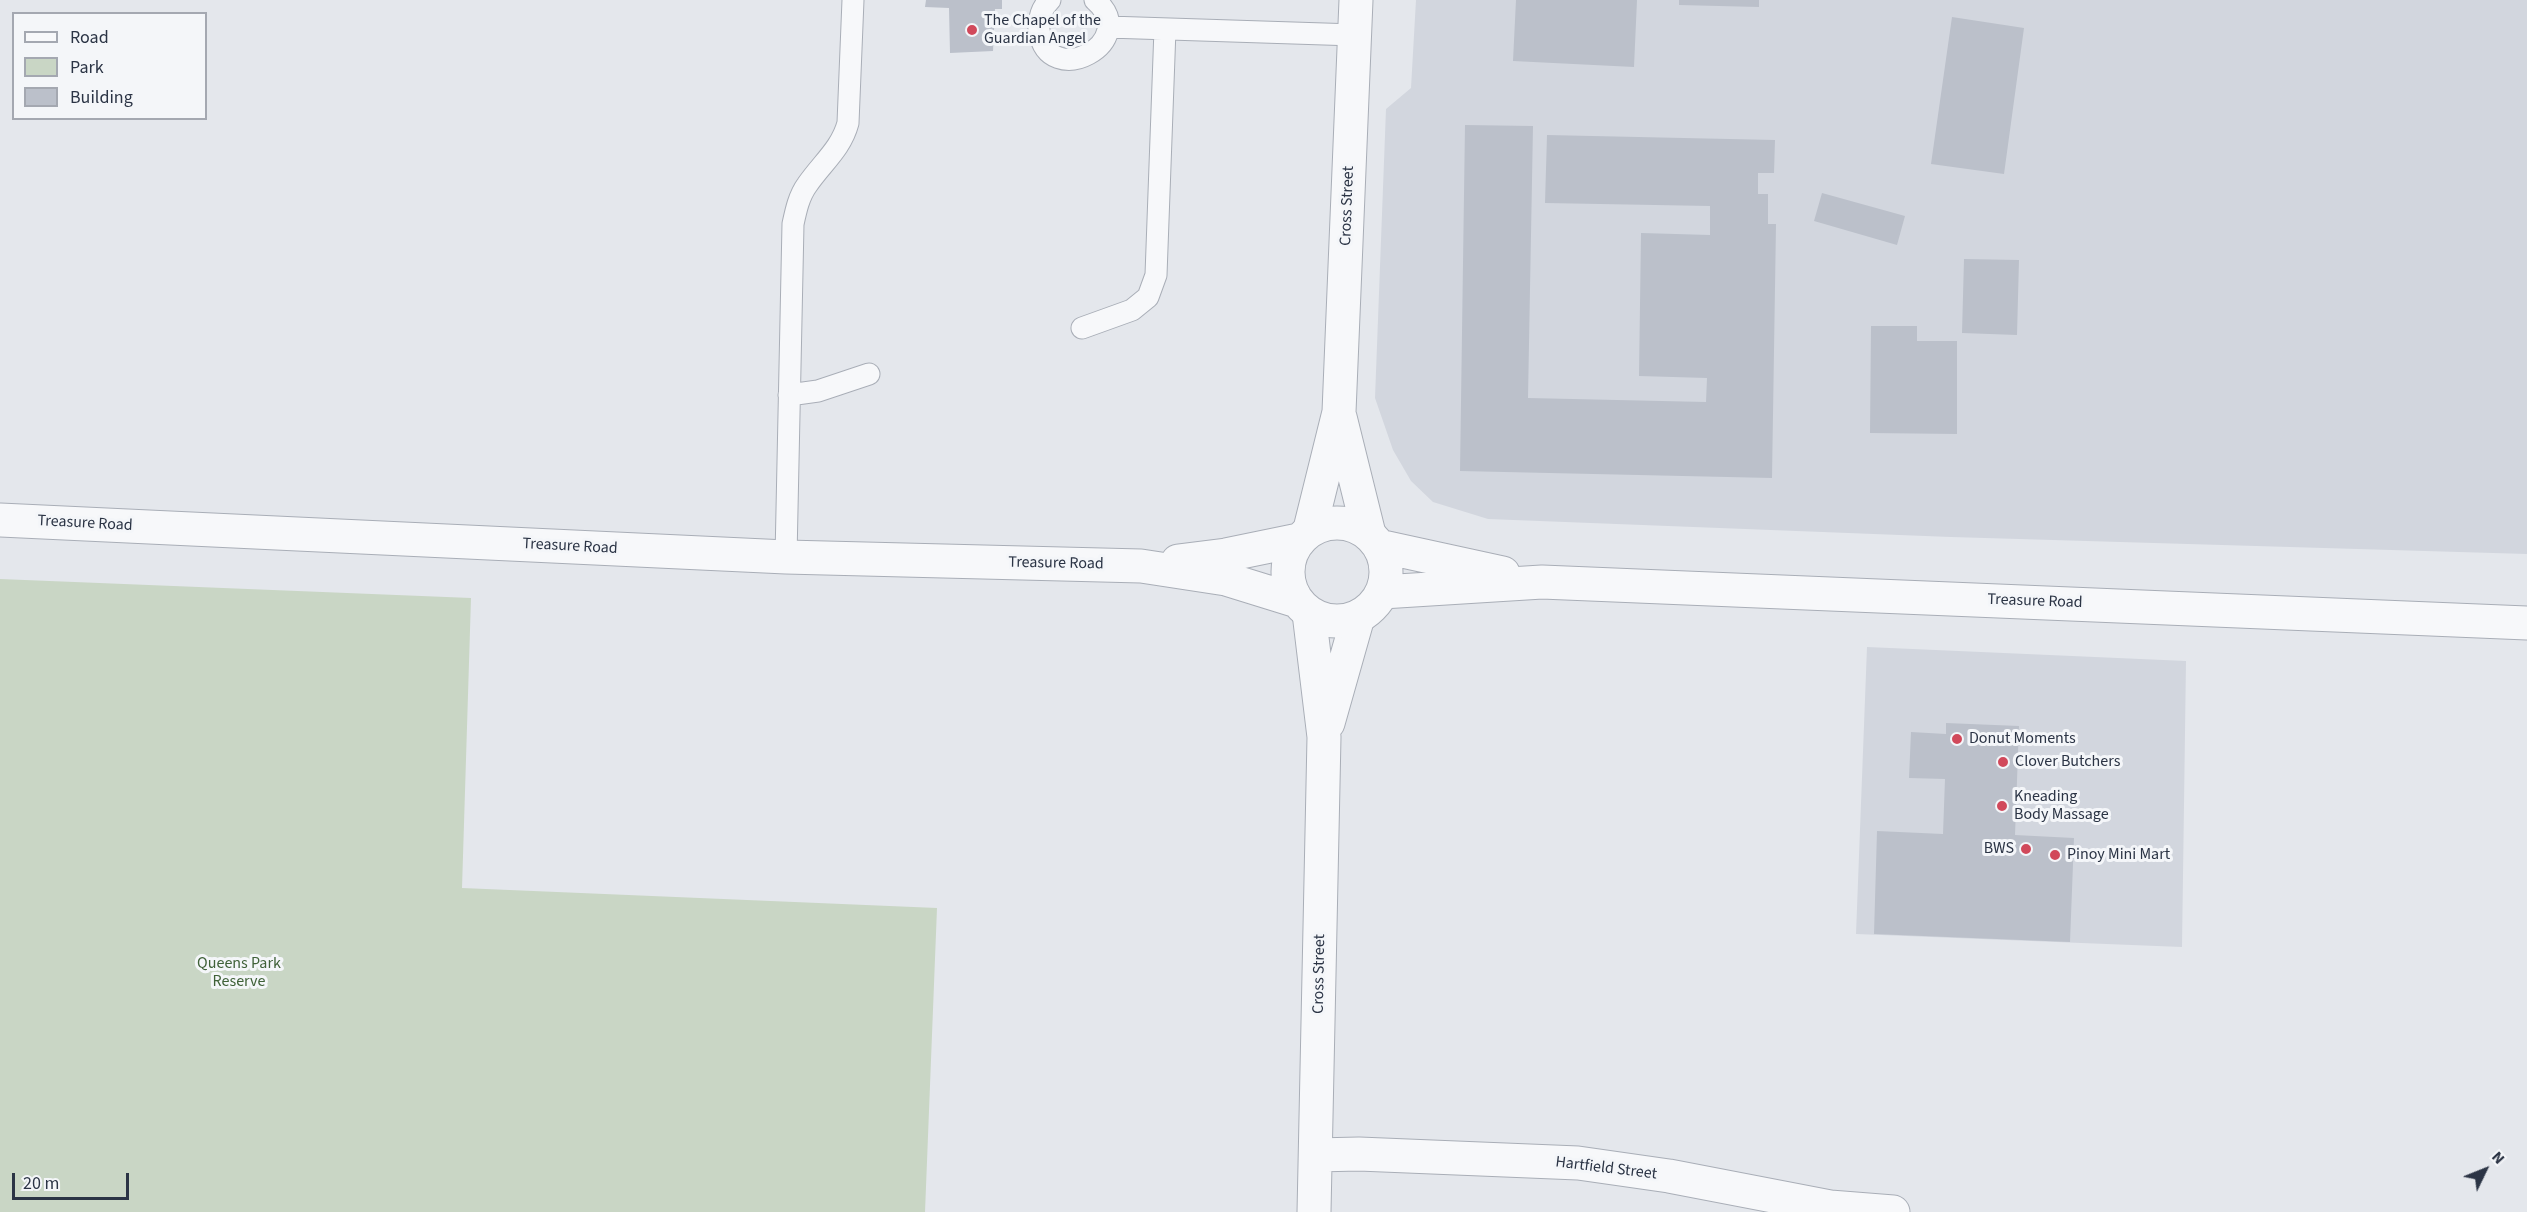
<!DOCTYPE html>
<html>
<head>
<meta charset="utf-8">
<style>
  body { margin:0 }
  #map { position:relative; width:2527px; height:1212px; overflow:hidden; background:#e4e7ec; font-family:"Source Sans 3",sans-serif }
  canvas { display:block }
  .legend { position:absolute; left:12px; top:12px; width:195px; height:108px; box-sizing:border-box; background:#f4f6f9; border:2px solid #a4a8b1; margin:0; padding:8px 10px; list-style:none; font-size:18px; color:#2b3445 }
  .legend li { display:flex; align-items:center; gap:12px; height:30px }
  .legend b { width:30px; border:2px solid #a4a8b1 }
  .north { position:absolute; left:2455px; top:1140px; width:60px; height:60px; -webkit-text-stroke:4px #f4f6f9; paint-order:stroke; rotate:47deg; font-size:16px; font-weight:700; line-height:24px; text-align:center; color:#2b3445 }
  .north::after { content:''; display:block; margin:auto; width:21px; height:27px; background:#2b3445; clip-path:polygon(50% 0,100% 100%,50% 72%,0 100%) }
  .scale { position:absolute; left:12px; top:1173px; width:117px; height:27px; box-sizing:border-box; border:3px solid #2b3445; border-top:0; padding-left:8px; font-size:18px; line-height:21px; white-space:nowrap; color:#2b3445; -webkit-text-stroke:4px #f4f6f9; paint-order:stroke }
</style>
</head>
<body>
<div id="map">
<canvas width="2527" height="1212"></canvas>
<ul class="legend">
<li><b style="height:8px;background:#f7f8fa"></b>Road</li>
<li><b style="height:16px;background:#c9d6c5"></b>Park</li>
<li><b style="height:16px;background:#bbc0ca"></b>Building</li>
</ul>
<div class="north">N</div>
<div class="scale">20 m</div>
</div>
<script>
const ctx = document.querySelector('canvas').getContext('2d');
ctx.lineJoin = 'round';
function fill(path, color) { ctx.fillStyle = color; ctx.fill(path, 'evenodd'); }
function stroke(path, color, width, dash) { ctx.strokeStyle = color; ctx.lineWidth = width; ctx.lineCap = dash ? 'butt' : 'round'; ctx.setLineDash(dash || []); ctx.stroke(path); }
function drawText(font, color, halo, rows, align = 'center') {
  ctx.font = font + ' "Source Sans 3",sans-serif'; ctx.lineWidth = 6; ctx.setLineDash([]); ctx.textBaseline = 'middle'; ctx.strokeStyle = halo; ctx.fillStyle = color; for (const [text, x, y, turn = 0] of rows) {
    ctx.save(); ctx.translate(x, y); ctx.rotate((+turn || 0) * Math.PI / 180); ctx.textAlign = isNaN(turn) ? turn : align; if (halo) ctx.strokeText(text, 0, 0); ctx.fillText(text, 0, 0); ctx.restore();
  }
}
fill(new Path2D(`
  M1416 0H2527V554L1951 537 1488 519 1433 502 1411 481 1393 450 1375 398 1386 109 1411 88Z
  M1867 647 2186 661 2182 947 1856 934Z`), '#d2d6de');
fill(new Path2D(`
  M0 579 471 598 462 888 937 908 925 1212H0Z`), '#c9d6c5');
fill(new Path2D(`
  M926 0H1002V9H995L993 51 950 53 949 8 925 7Z
  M1516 0H1637L1634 67 1513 61Z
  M1679 0H1759V7L1679 5Z
  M1952 17 2024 28 2004 174 1931 164Z
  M1465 125 1533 126 1528 398 1706 402 1707 378 1639 376 1641 233 1710 235V206L1545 203 1547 135 1775 140 1774 173H1758V194H1768V224H1776L1772 478 1460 471Z
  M1822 193 1905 216 1897 245 1814 221Z
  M1964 259 2019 260 2017 335 1962 333Z
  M1871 326H1917V341H1957V434L1870 433Z
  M1946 723 2019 726 2015 835 2074 838 2070 942 1874 934 1877 831 1943 834 1945 779 1909 778 1911 732 1946 734Z`), '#bbc0ca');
const service = new Path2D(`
  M1050 0C1042 7 1038 19 1039 30 1048 93 1143 41 1095 0
  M1108 27 1355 35
  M1082 328 1132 310 1148 297 1156 275 1165 29
  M789 395 818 391 869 374
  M786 557 793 224C796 210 799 196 807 185 822 163 841 149 848 123L853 0`);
const minor = new Path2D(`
  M1340 417 1369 534
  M1310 529 1339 412 1356 0
  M1309 613 1324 737 1314 1212
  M1328 723 1358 617
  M1316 1155 1359 1154 1578 1163 1669 1176 1830 1207 1893 1212`);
const tertiary = new Path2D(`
  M0 520 786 557 1141 566 1226 579 1297 601
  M1288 572a49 49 0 1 1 98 0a49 49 0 1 1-98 0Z
  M1379 546 1503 573
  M1178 561 1226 555 1299 540
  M1382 592 1542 582 2527 623`);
stroke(service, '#a9aeb7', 23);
stroke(minor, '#a9aeb7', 35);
stroke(tertiary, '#a9aeb7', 35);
stroke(service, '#f7f8fa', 21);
stroke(minor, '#f7f8fa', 33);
stroke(tertiary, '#f7f8fa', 33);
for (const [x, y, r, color] of [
  [972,30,6,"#d1495b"],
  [1957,739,6,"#d1495b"],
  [2003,762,6,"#d1495b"],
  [2002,806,6,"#d1495b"],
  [2026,849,6,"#d1495b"],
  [2055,855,6,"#d1495b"]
]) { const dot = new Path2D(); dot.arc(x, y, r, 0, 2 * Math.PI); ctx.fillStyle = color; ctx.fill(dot); stroke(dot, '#f4f6f9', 2); }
drawText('16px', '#2b3445', '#f4f6f9', [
  ["The Chapel of the",984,21],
  ["Guardian Angel",984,39],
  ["Donut Moments",1969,739],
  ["Clover Butchers",2015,762],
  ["Kneading",2014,797],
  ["Body Massage",2014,815],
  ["BWS",2014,849,"right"],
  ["Pinoy Mini Mart",2067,855]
], 'left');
drawText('16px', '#2b3445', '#f4f6f9', [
  ["Cross Street",1348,206,-88],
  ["Treasure Road",85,524,3],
  ["Treasure Road",570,547,3],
  ["Treasure Road",1056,564,1],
  ["Treasure Road",2035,602,2],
  ["Cross Street",1320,974,-89],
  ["Hartfield Street",1606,1169,7]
]);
drawText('16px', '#3f6138', '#f4f6f9', [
  ["Queens Park",239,964],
  ["Reserve",239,982]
]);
</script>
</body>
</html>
